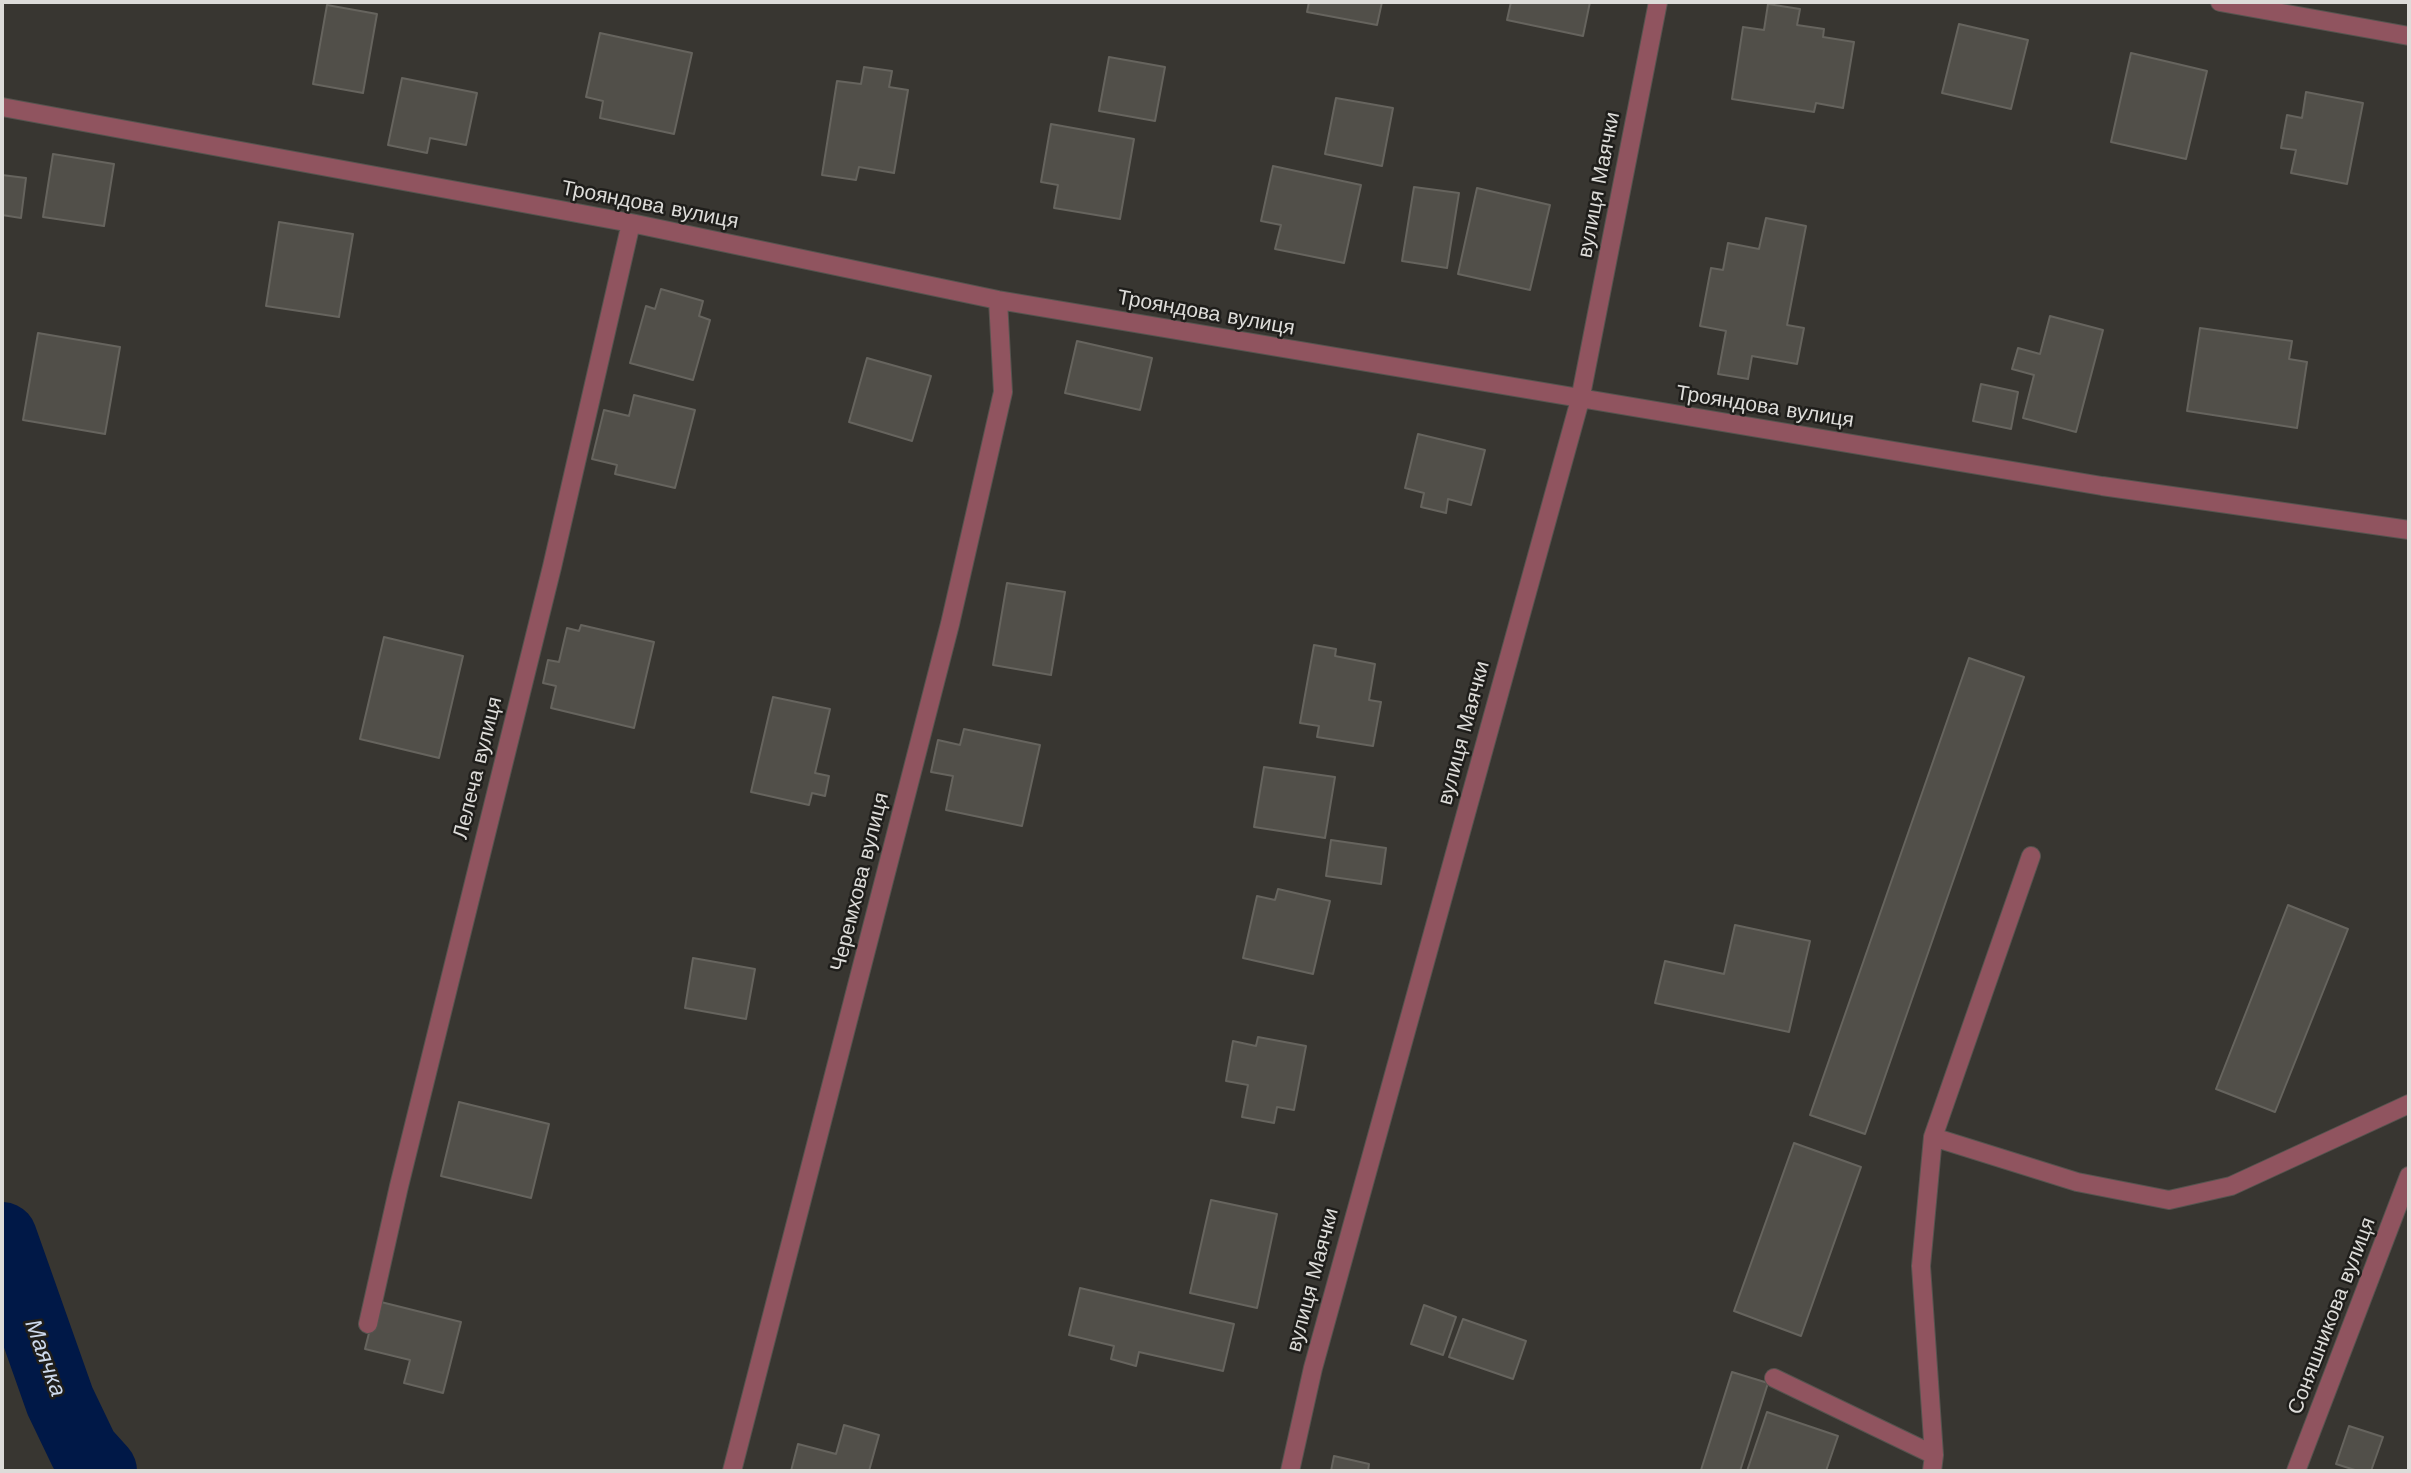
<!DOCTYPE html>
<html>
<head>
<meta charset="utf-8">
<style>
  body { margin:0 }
  #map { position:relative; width:2411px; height:1473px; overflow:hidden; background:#383631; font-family:"Work Sans",sans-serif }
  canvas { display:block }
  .frame { position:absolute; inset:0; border:4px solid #dddcd9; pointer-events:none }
</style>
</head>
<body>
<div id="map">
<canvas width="2411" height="1473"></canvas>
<div class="frame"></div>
</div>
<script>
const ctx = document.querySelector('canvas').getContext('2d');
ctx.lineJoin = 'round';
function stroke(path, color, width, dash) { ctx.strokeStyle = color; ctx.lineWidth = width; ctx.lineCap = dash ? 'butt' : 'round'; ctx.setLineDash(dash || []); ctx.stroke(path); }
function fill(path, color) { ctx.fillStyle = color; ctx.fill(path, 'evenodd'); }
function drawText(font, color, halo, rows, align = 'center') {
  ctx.font = font + ' "Work Sans",sans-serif'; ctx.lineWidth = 5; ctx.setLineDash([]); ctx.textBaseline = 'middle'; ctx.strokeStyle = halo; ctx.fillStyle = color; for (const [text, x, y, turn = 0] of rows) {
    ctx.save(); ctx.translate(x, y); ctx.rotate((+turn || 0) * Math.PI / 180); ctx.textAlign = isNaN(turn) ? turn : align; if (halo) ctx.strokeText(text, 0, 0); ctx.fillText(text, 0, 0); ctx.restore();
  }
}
stroke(new Path2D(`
  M2 1237 60 1401 84 1451 102 1471`), '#001847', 70);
const building = new Path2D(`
  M1309 2H1382L1377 25 1307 12Z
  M1511 2H1590L1583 36 1507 20Z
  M1768 4 1800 9 1797 25 1824 29 1823 37 1854 42 1843 108 1816 103 1814 112 1732 99 1743 27 1764 30Z
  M327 5 377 14 363 93 313 84Z
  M1959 24 2028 40 2011 109 1942 93Z
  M600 33 692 53 674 134 600 118 603 101 586 97Z
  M2131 53 2207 71 2186 159 2111 142Z
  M1109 57 1165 67 1155 121 1099 111Z
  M864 67 892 71 889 87 908 90 894 173 859 167 856 180 822 175 837 81 861 84Z
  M402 78 477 93 466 145 430 138 427 153 388 145Z
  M2306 92 2363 103 2347 184 2291 173 2296 150 2281 148 2287 115 2302 118Z
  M1336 98 1393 108 1382 166 1325 154Z
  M1051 124 1134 139 1120 219 1054 208 1058 185 1041 182Z
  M53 154 114 164 104 226 43 217Z
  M1273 166 1361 185 1344 263 1275 249 1281 225 1261 221Z
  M2 175 26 178 21 218 2 215Z
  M1414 187 1459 193 1447 268 1402 261Z
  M1477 188 1550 205 1530 290 1458 274Z
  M1766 218 1806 226 1787 325 1804 328 1797 364 1752 356 1748 379 1718 374 1726 331 1700 326 1711 268 1723 270 1728 243 1759 249Z
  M279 222 353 234 339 317 266 306Z
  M661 289 703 301 699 316 710 320 693 380 630 363 646 306 655 309Z
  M2050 316 2103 330 2076 432 2023 418 2034 375 2012 369 2018 348 2040 354Z
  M2200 328 2292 341 2289 359 2307 362 2297 428 2187 411Z
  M38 333 120 347 105 434 23 420Z
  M1077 341 1152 358 1140 410 1065 393Z
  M867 358 931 376 912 441 849 422Z
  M1981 384 2018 392 2011 429 1973 421Z
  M634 395 695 410 675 488 615 474 617 465 592 459 604 410 629 416Z
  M1418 434 1485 450 1471 505 1448 499 1446 513 1421 507 1424 493 1405 488Z
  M1007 583 1065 592 1051 675 993 665Z
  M581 625 654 642 634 728 551 708 556 686 543 683 548 660 559 662 567 628 579 631Z
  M384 637 463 656 439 758 360 739Z
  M1314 645 1336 649 1335 656 1375 664 1369 700 1381 702 1373 746 1317 737 1319 726 1300 723Z
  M1969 658 2024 677 1865 1134 1810 1115Z
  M773 697 830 709 815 773 829 776 825 796 812 793 809 805 751 792Z
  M964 729 1040 745 1022 826 946 810 953 776 931 772 938 740 960 745Z
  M1264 767 1335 777 1325 838 1254 827Z
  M1331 840 1386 848 1381 884 1326 876Z
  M1278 889 1330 901 1313 974 1243 958 1257 896 1275 900Z
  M2288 905 2348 929 2275 1112 2216 1089Z
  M1735 925 1810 941 1789 1032 1655 1003 1665 961 1724 974Z
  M693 958 755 969 746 1019 685 1008Z
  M1258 1037 1306 1046 1294 1110 1277 1107 1274 1123 1242 1117 1248 1085 1226 1081 1233 1041 1256 1046Z
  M459 1102 549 1124 531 1198 441 1176Z
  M1794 1143 1861 1167 1801 1336 1734 1311Z
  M1211 1200 1277 1214 1257 1308 1190 1293Z
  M1080 1288 1234 1324 1223 1371 1139 1352 1136 1366 1111 1359 1114 1346 1069 1335Z
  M377 1301 461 1322 443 1393 404 1383 410 1360 365 1349Z
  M1424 1305 1456 1317 1443 1355 1411 1344Z
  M1463 1319 1526 1341 1513 1379 1449 1357Z
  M1732 1372 1768 1383 1740 1471H1706L1701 1470Z
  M1767 1412 1838 1436 1826 1471H1747Z
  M844 1425 879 1435 869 1471H791L798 1444 836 1454Z
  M2349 1426 2383 1437 2371 1471H2358L2336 1464Z
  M1334 1456 1369 1464 1368 1471H1331Z`);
fill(building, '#514f49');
stroke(building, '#66645e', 2);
const lane = new Path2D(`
  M2031 856 1933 1137 2077 1182 2169 1200 2231 1186 2409 1104
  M1933 1137 1921 1266 1934 1455
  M1774 1378 1934 1455 1932 1471`);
const street = new Path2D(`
  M2220 2 2409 36
  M2 107 631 223 998 300 2102 486 2409 530
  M368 1324 399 1186 552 567 631 223
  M732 1471 950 624 1003 392 998 300
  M1290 1471 1313 1368 1580 400 1658 2
  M2296 1471 2409 1176`);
stroke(lane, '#56544f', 20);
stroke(street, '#56544f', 20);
stroke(lane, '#90545f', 18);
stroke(street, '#90545f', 18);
drawText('21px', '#dddcd9', '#1f1e1b', [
  ["вулиця Маячки",1599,185,-79],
  ["Трояндова вулиця",650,205,11],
  ["Трояндова вулиця",1206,313,10],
  ["Трояндова вулиця",1765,407,9],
  ["вулиця Маячки",1464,733,-75],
  ["Лелеча вулиця",478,768,-76],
  ["Черемхова вулиця",860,882,-76],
  ["вулиця Маячки",1313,1280,-75],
  ["Соняшникова вулиця",2332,1316,-69]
]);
drawText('italic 23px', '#cedaed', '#1f1e1b', [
  ["Маячка",45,1358,70]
]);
</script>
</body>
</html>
